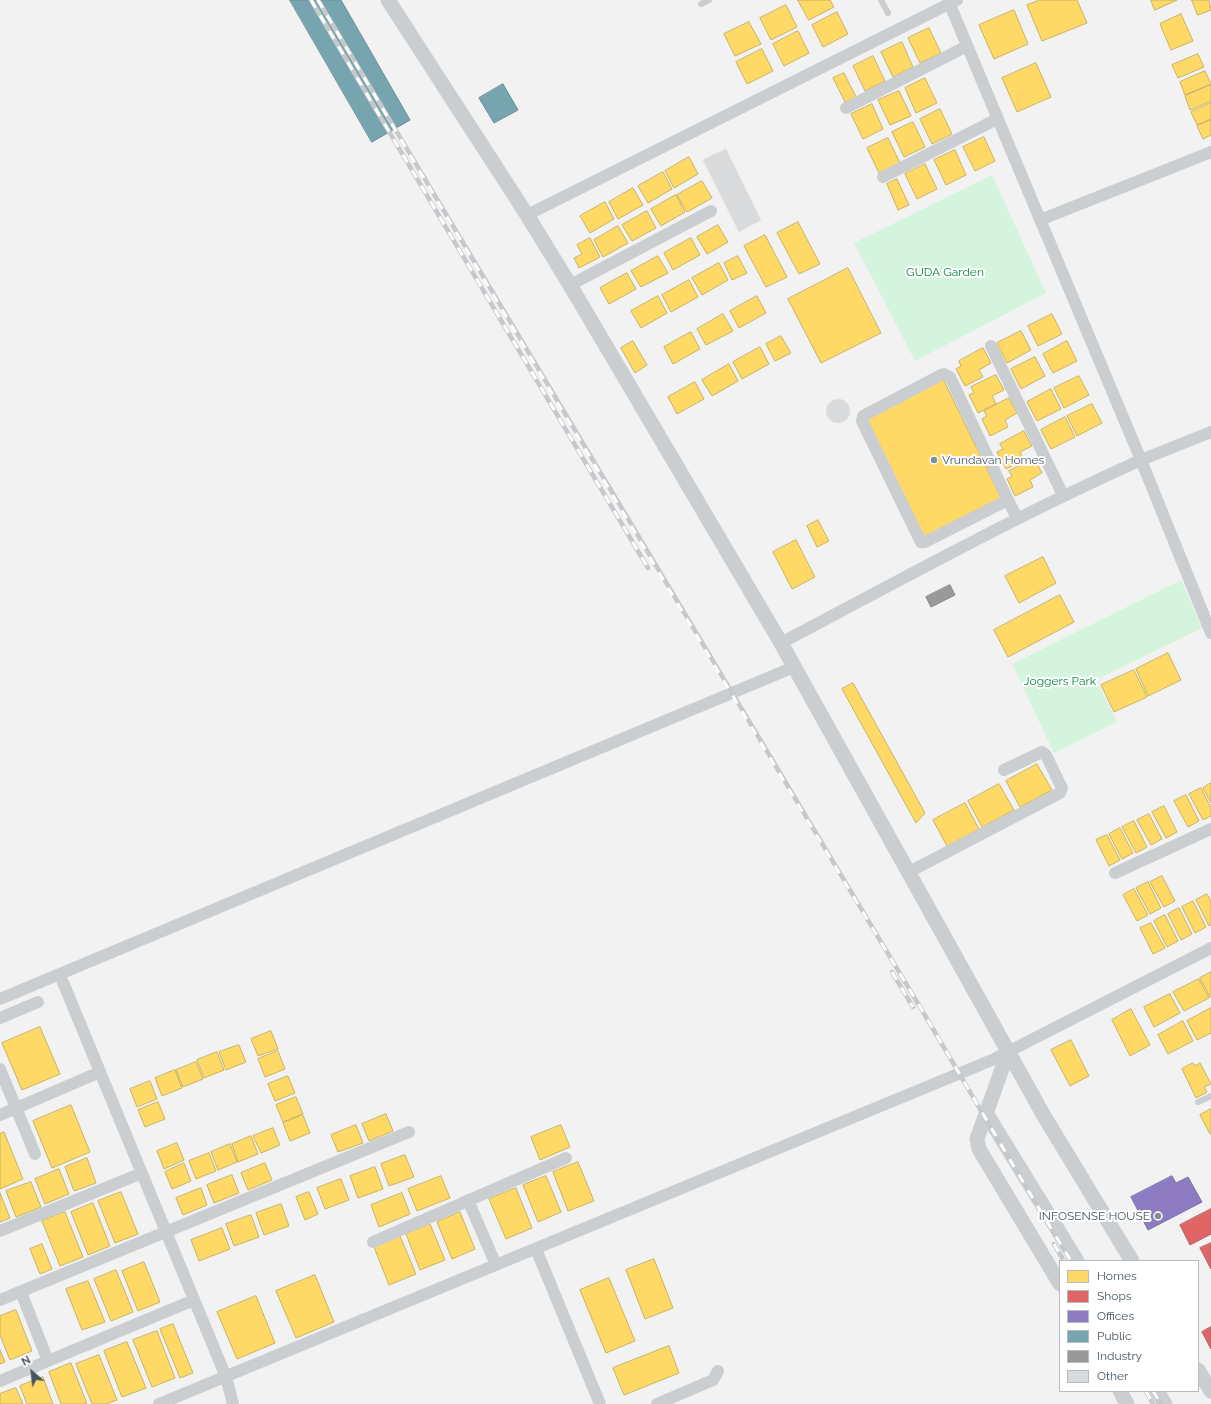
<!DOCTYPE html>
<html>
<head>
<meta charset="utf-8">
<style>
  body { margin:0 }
  #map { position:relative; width:1211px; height:1404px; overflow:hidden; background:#f2f2f2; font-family:Raleway,sans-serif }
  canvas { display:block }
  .legend { position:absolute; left:1059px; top:1260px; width:140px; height:132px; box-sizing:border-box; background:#fff; border:1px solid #b5bbc0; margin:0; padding:5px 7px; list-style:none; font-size:12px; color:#465661 }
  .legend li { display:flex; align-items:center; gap:8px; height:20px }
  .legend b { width:20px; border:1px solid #b5bbc0 }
  .north { position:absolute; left:12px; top:1352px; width:40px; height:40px; -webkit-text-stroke:3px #fff; paint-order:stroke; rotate:332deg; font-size:11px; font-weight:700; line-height:16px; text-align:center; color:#465661 }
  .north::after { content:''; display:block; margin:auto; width:14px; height:18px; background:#465661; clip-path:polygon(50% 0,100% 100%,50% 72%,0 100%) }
</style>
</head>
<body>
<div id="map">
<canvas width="1211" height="1404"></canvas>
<ul class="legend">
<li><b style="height:11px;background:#ffd966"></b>Homes</li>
<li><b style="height:11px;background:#e06666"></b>Shops</li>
<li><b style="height:11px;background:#8e7cc3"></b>Offices</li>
<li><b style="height:11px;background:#76a5af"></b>Public</li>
<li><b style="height:11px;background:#999"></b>Industry</li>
<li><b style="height:11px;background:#d9dadc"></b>Other</li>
</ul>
<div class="north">N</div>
</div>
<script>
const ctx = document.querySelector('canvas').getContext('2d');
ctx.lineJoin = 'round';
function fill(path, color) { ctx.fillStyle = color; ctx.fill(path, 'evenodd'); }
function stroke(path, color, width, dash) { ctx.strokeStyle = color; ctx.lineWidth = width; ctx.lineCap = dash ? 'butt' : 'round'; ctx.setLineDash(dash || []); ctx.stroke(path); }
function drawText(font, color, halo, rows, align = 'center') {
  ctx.font = font + ' Raleway,sans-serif'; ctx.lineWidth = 4; ctx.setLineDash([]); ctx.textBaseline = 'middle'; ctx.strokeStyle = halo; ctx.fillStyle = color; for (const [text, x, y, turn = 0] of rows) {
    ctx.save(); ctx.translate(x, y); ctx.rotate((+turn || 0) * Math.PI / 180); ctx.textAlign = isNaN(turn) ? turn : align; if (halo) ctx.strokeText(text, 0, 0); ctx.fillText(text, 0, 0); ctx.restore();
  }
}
fill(new Path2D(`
  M992 175 1046 293 915 361 854 243Z
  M1181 580 1202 628 1096 680 1117 722 1054 753 1012 664Z`), '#d4f4de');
const homes = new Path2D(`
  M798 0H830L834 7 809 20Z
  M1040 0H1077L1087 23 1042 41 1027 5Z
  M1151 0H1177L1155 10Z
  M1192 0H1209L1211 10 1198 15Z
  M786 5 797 27 771 40 760 18Z
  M1014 10 1028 44 994 59 979 25Z
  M837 12 848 34 823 47 812 25Z
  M1181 14 1193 41 1171 50 1160 24Z
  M749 22 761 44 735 56 724 34Z
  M929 28 941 53 920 63 908 38Z
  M798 31 809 53 784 66 773 44Z
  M902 42 913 67 893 77 881 52Z
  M762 49 773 71 747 84 736 62Z
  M1198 54 1204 67 1178 78 1172 65Z
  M873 56 885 81 865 91 853 66Z
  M1036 63 1051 97 1017 112 1002 78Z
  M1205 71 1211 84 1185 95 1180 82Z
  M844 73 856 97 845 102 833 78Z
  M925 78 937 103 916 113 905 88Z
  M1211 85V101L1190 110 1185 96Z
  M899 91 911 116 890 125 878 100Z
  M1211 103V119L1197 125 1191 112Z
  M872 104 883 129 863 139 851 114Z
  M940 109 952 134 932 144 920 119Z
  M1211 120V135L1203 139 1197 126Z
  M913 122 925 147 904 157 892 132Z
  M984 137 995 161 975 171 963 147Z
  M888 138 900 163 879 173 867 148Z
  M955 150 966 175 946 185 934 160Z
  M689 157 698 174 674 188 665 171Z
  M925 164 937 189 917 199 905 174Z
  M663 172 672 189 648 203 638 186Z
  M897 179 909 205 898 210 887 184Z
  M702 181 712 198 687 212 677 195Z
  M633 188 643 205 618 219 609 202Z
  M676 195 685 212 661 226 651 209Z
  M605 202 614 219 590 233 580 216Z
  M647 211 656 228 632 241 622 225Z
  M798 222 820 264 799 274 777 233Z
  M718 225 728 242 707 254 697 237Z
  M618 226 628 243 603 257 594 240Z
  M765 235 787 277 766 287 744 246Z
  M590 238 600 257 579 268 574 258 582 254 577 245Z
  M691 238 700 255 673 270 664 253Z
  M658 256 668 273 641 287 631 271Z
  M738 256 747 273 732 280 724 263Z
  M719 263 728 280 702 295 692 278Z
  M848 268 881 333 821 363 788 299Z
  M627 273 636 289 609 304 600 288Z
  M689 280 698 297 671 312 662 295Z
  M658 296 667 313 641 328 631 311Z
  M757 296 766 313 739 328 730 311Z
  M723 314 733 331 706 345 697 329Z
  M1052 314 1062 334 1038 346 1028 326Z
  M1021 331 1031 350 1007 363 997 343Z
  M691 332 700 349 673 364 664 347Z
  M781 336 791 353 775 361 766 344Z
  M633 341 647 365 635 373 621 348Z
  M1067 341 1077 361 1053 373 1043 354Z
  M760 347 769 364 742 379 733 362Z
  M983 348 991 363 979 370 983 377 965 386 956 369 961 366 959 361Z
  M1035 357 1045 376 1021 389 1011 369Z
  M729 364 738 381 712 396 702 380Z
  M996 375 1004 390 992 396 996 404 978 413 969 395 974 393 971 387Z
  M1079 376 1089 395 1064 408 1054 388Z
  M943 379 1002 500 922 538 867 419Z
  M695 382 704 399 677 414 668 397Z
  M1051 389 1061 409 1037 421 1027 402Z
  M1009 398 1017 413 1005 420 1008 427 990 436 982 419 987 416 984 411Z
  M1092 404 1102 423 1077 436 1067 416Z
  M1065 417 1075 437 1051 449 1041 430Z
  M1024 431 1032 446 1020 452 1024 460 1006 469 997 452 1003 449 1000 444Z
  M1034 458 1042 473 1030 480 1033 487 1015 496 1007 479 1012 476 1009 471Z
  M818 520 829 541 817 547 807 526Z
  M796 540 815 577 792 589 773 552Z
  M1043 557 1056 583 1019 603 1005 576Z
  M1060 595 1074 622 1008 657 994 630Z
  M1168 653 1181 680 1148 696 1136 669Z
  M1134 670 1147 697 1114 712 1101 685Z
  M853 683 925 813 916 823 842 689Z
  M1037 764 1052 790 1020 807 1006 781Z
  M1211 783V803L1203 788Z
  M999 784 1014 810 982 827 968 801Z
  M1201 788 1211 808V816L1203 820 1189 794Z
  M1186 795 1199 821 1188 827 1174 801Z
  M965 803 979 829 947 846 933 820Z
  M1164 806 1177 832 1166 838 1152 812Z
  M1149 814 1162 839 1151 845 1137 820Z
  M1134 821 1147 847 1136 853 1122 827Z
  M1120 828 1133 853 1122 859 1109 834Z
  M1107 835 1120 860 1109 866 1096 840Z
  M1162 876 1175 901 1164 907 1150 882Z
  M1148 882 1161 908 1150 914 1136 888Z
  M1134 889 1148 915 1137 921 1123 895Z
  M1207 894 1211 901V925L1209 926 1196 900Z
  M1193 901 1206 927 1195 933 1182 907Z
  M1179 908 1192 934 1181 940 1168 914Z
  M1165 915 1178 941 1167 947 1154 921Z
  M1151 923 1165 948 1153 954 1140 928Z
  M1211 972V997H1210L1200 978Z
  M1199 979 1209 998 1184 1011 1173 992Z
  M1170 994 1180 1013 1154 1027 1144 1007Z
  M1211 1008V1033L1197 1040 1187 1021Z
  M1131 1009 1150 1045 1130 1056 1112 1020Z
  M1183 1021 1193 1041 1168 1054 1158 1035Z
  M40 1027 60 1074 22 1090 2 1043Z
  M271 1031 278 1049 258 1056 251 1039Z
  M1071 1040 1089 1076 1070 1086 1051 1050Z
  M239 1045 246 1062 226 1070 219 1052Z
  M278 1051 285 1069 265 1077 258 1059Z
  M217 1052 224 1070 204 1078 197 1060Z
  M196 1062 203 1079 183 1087 176 1070Z
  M1193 1063 1195 1066 1200 1063 1211 1084 1204 1087 1207 1092 1196 1098 1182 1069Z
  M175 1070 182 1088 162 1096 155 1078Z
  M288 1076 295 1093 275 1101 268 1084Z
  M150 1081 157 1099 137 1107 130 1089Z
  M296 1097 303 1114 283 1122 276 1105Z
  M158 1102 165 1119 145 1127 138 1110Z
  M71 1105 90 1152 52 1168 33 1121Z
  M1211 1109V1134H1210L1200 1115Z
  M386 1114 393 1131 369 1141 362 1124Z
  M303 1115 310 1133 290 1141 283 1123Z
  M356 1125 363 1143 338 1152 331 1135Z
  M561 1125 570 1147 540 1160 531 1137Z
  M273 1128 280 1145 261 1153 253 1136Z
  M4 1132 23 1179 0 1189V1134Z
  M251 1136 258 1154 238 1162 232 1144Z
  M177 1143 184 1160 164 1169 157 1151Z
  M230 1144 237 1162 218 1170 211 1152Z
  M209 1153 216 1171 196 1179 189 1161Z
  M405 1155 414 1177 389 1186 381 1164Z
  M87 1158 96 1183 74 1191 65 1167Z
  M578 1162 594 1201 568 1211 553 1172Z
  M184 1163 191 1181 172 1189 165 1172Z
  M265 1163 272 1180 248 1190 241 1173Z
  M375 1167 383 1189 358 1198 350 1176Z
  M59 1169 69 1194 45 1204 35 1179Z
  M232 1175 239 1193 214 1203 207 1185Z
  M441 1176 450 1198 417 1211 408 1189Z
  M546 1176 561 1212 538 1222 523 1185Z
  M341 1179 349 1200 325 1209 317 1188Z
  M31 1182 41 1207 16 1217 6 1191Z
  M201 1188 207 1205 183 1215 176 1198Z
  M516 1188 532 1228 506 1239 489 1199Z
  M121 1192 138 1234 115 1243 98 1201Z
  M309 1192 318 1214 305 1220 296 1197Z
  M0 1193 10 1218 0 1222Z
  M402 1193 410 1214 379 1227 371 1205Z
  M93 1203 110 1246 88 1255 71 1212Z
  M281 1204 289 1226 264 1235 256 1213Z
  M65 1212 83 1257 60 1266 42 1221Z
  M460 1212 475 1249 452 1259 437 1222Z
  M251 1215 259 1237 234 1246 226 1224Z
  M430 1224 445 1260 420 1270 406 1234Z
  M222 1228 230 1249 199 1261 191 1240Z
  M400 1236 416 1274 389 1285 374 1247Z
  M42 1244 52 1269 40 1274 30 1249Z
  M654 1259 673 1308 645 1319 626 1270Z
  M144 1262 160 1302 138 1311 122 1271Z
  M116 1270 133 1312 111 1321 94 1279Z
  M315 1275 334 1322 296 1338 276 1291Z
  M609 1278 635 1341 606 1353 580 1290Z
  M88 1281 105 1322 82 1330 66 1289Z
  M256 1296 275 1343 237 1359 217 1312Z
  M16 1310 32 1351 10 1360 0 1335V1316Z
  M173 1324 193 1373 180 1378 160 1329Z
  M157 1331 175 1378 152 1387 133 1340Z
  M127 1342 146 1388 122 1397 104 1351Z
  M669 1346 679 1373 624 1395 613 1368Z
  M0 1350 5 1362 0 1364Z
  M99 1355 117 1400 106 1404H92L76 1364Z
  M71 1363 87 1404H61L49 1372Z
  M43 1377 53 1404H27L20 1386Z
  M16 1388 23 1404H0V1394Z`);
fill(homes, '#ffd966');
stroke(homes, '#c8b264', 1);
const shops = new Path2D(`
  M1211 1209V1234L1190 1245 1180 1225Z
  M1211 1243V1269L1200 1248Z
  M1211 1327V1349L1202 1332Z`);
fill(shops, '#e06666');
stroke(shops, '#b26164', 1);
const offices = new Path2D(`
  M1172 1176 1176 1183 1188 1177 1202 1202 1148 1230 1131 1197Z`);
fill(offices, '#8e7cc3');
stroke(offices, '#7871a6', 1);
const public = new Path2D(`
  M290 0H341L410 120 372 142Z
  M503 84 518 110 494 123 479 98Z`);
fill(public, '#76a5af');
stroke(public, '#688d98', 1);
const industry = new Path2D(`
  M950 585 955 595 931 607 926 597Z`);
fill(industry, '#999');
stroke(industry, '#808588', 1);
const building = new Path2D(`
  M726 149 761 220 739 232 703 160Z
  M826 411a12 12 0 1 1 24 0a12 12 0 1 1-24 0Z`);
fill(building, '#d9dadc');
stroke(building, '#e3e4e5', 1);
stroke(new Path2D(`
  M881 0 888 13
  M701 4 709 0
  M1198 1102 1211 1096`), '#cbced1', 6);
stroke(new Path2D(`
  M948 0 1141 460 1211 432
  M846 108 967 46
  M883 177 997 119
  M527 215 957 0
  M1040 220 1211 152
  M570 285 711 211
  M991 346 1063 495
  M1008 500 925 542H921L862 421 863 416 941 375 944 374 950 377 1008 500 1017 518
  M781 643C900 580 1018 515 1141 460L1211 633
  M909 872 1060 793 1062 788 1046 755 1042 752 1004 770
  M1115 873 1211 829
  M60 975 226 1377 233 1404
  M0 999 794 667
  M0 1018 38 1002
  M0 1069 35 1154
  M0 1115 100 1072
  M468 1200 496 1265
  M0 1231 142 1173
  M373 1242 566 1158
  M536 1249 600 1404
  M21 1292 48 1361
  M0 1300 409 1132
  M0 1381 194 1300
  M159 1404 992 1060 1211 948
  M657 1404 713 1380 718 1371`), '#cbced1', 12);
stroke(new Path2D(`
  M388 0 527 215 570 285 781 643 1044 1116 1132 1261
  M1008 1052 977 1139 979 1149 1060 1284
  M986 1113 1077 1261
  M1198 1370 1211 1391
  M1120 1391 1127 1404
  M1157 1391 1165 1404`), '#cbced1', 15);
const rail = new Path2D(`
  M311 0 648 568
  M318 0C513 328 708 656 905 982 961 1075 1014 1169 1071 1261
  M892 972 913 1007
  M1054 1244 1064 1261
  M1146 1391 1153 1404
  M1153 1391 1161 1404`);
stroke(rail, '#c6c8cb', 4.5);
stroke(rail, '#fff', 3, [9]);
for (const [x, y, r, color] of [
  [934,460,4,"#828d94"],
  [1158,1216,4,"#828d94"]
]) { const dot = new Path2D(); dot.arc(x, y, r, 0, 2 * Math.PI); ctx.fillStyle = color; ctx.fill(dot); stroke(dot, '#fff', 1.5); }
drawText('12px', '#0c8740', '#fff', [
  ["GUDA Garden",945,272],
  ["Joggers Park",1060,681]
]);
drawText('12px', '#465661', '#fff', [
  ["Vrundavan Homes",942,460],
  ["INFOSENSE HOUSE",1150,1216,"right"]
], 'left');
</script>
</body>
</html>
